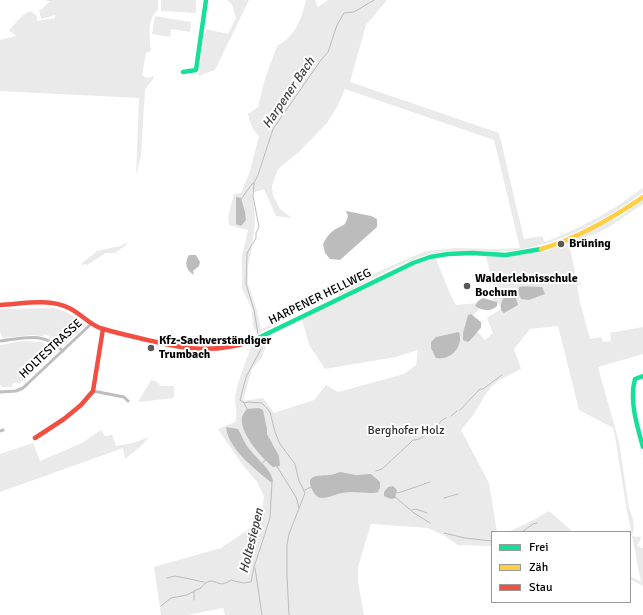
<!DOCTYPE html>
<html>
<head>
<meta charset="utf-8">
<style>
  body { margin:0 }
  #map { position:relative; width:643px; height:615px; overflow:hidden; background:#fff; font-family:Signika,sans-serif }
  canvas { display:block }
  .legend { position:absolute; left:491px; top:531px; width:140px; height:72px; box-sizing:border-box; background:#fff; border:1px solid #999; margin:0; padding:5px 7px; list-style:none; font-size:12px; color:#000 }
  .legend li { display:flex; align-items:center; gap:8px; height:20px }
  .legend b { width:20px; border:1px solid #999 }
</style>
</head>
<body>
<div id="map">
<canvas width="643" height="615"></canvas>
<ul class="legend">
<li><b style="height:5px;background:#16e098"></b>Frei</li>
<li><b style="height:5px;background:#ffcf43"></b>Zäh</li>
<li><b style="height:5px;background:#f24e42"></b>Stau</li>
</ul>
</div>
<script>
const ctx = document.querySelector('canvas').getContext('2d');
ctx.lineJoin = 'round';
function fill(path, color) { ctx.fillStyle = color; ctx.fill(path, 'evenodd'); }
function stroke(path, color, width, dash) { ctx.strokeStyle = color; ctx.lineWidth = width; ctx.lineCap = dash ? 'butt' : 'round'; ctx.setLineDash(dash || []); ctx.stroke(path); }
function drawText(font, color, halo, rows, align = 'center') {
  ctx.font = font + ' Signika,sans-serif'; ctx.lineWidth = 4; ctx.setLineDash([]); ctx.textBaseline = 'middle'; ctx.strokeStyle = halo; ctx.fillStyle = color; for (const [text, x, y, turn = 0] of rows) {
    ctx.save(); ctx.translate(x, y); ctx.rotate((+turn || 0) * Math.PI / 180); ctx.textAlign = isNaN(turn) ? turn : align; if (halo) ctx.strokeText(text, 0, 0); ctx.fillText(text, 0, 0); ctx.restore();
  }
}
fill(new Path2D(`
  M46 0H158V10C146 19 150 38 151 51L146 53 142 75 147 78 154 76C153 82 147 84 145 91L141 155 136 176 139 98 0 91V40L16 36 9 30 24 14 31 11 37 16V21L55 18V15L41 19 39 10 42 9 50 1H46Z
  M161 0H196V13L161 11Z
  M227 0H249L215 70 198 76 206 29 228 34 236 18 232 5Z
  M306 0H315L318 7 328 0H387L366 25 350 82 499 133 524 239 542 236 545 242C580 228 613 211 643 188V192C608 220 554 247 509 251 482 253 456 248 430 254 401 262 366 282 339 296V292L386 268 426 251 455 248 496 249 520 248 494 140 345 89 338 105 327 123 300 151 278 169 272 186 273 195 280 209 292 218 276 216 264 189 252 193 254 205 255 225 251 253 248 266V284L256 307 261 329 267 327 275 319 278 324 257 334 253 326 252 309 242 288V256L248 230 229 225 228 217 234 194 241 193 249 174 259 136C252 129 250 123 248 114L258 107 264 82 277 46C296 35 301 20 306 0Z
  M155 16 191 22 190 32 171 29 170 37 152 34Z
  M643 199V204L612 225 596 234 569 242 577 283 584 284 577 285 580 302 590 339 601 337 603 342 611 341 610 333 643 327V354L598 367 619 442 629 508 633 519 634 529 632 536 641 537 640 541 637 545 641 548H643V586L630 579V576L641 582 626 506 616 442 613 428 579 410 558 326 530 329 514 349 521 369 501 379 492 386 485 395 474 414 461 430 489 483 497 532H492V546L458 545 445 536 428 528 371 524 358 567V582L364 615H225L223 608 187 615H161L154 567 221 548 255 525 262 511 264 496 257 482 242 464 218 429 235 422C239 412 233 403 236 392 239 377 246 362 251 347L268 339 262 357 252 369 243 401 263 398 274 413 314 400 326 385 338 392 404 374 416 365 418 350 396 357 325 369 309 345 302 319 405 269 420 263 436 259 451 296 456 305 478 303 479 309 468 321 485 340 493 333 487 318 501 309 499 304 492 299 496 296 486 256 519 255 547 251 621 216Z
  M128 242 126 245 115 253H106L87 265 85 264 82 265V263L97 251 120 246Z
  M54 308C67 311 75 317 85 325V326L64 345H61L57 342 56 338 44 334 43 336 32 335 2 338 0 331V309Z
  M23 341 42 342 57 351 19 384 17 382 12 384 13 387H2L1 385H0V345Z
  M151 380 156 381 161 386H174V398L138 402Z
  M101 430 105 436 112 435 116 446 133 443 149 437 141 446 125 459 123 448 0 492V454L33 443 40 461 82 443Z
  M549 511 573 532H508L530 522Z`), '#eaeaea');
fill(new Path2D(`
  M236 197 241 198 245 212 246 220 241 226 236 224Z
  M346 211 371 216 377 219V227L340 260 330 259 325 253 323 244C326 238 330 232 336 229 344 224 345 227 348 216Z
  M189 255H196L200 262 199 266 193 271 194 275C186 270 184 263 189 255Z
  M519 287C528 286 534 287 542 287L545 294 529 300 521 299 518 293Z
  M512 291H514L518 305 504 313 501 310C500 301 504 295 512 291Z
  M483 298 497 302V306C491 312 482 311 475 306L478 301Z
  M471 314 481 322V328C476 332 473 339 468 342L463 340V333L468 315Z
  M459 332C464 346 451 361 436 358L431 348V342L436 337Z
  M259 408 263 410 267 429V434L279 456 280 466 273 467C262 458 239 433 242 417 243 414 245 411 247 409Z
  M226 427 238 429C242 436 245 445 251 451 259 462 270 467 273 481L272 483C256 470 228 449 226 427Z
  M340 472 356 475 371 474 380 482V488L378 491 379 492C368 495 354 490 342 493 335 494 325 500 318 497 315 495 312 490 311 487 306 474 320 476 329 475 333 475 336 473 340 472Z
  M393 486 397 490 395 498 391 499 384 496V492L388 487Z`), '#bcbcbc');
stroke(new Path2D(`
  M241 199 252 184 254 183
  M258 334 254 310 246 284 247 253 256 238V233L259 227 253 196 254 183 258 175 273 129 321 60 328 52 337 25 344 13 354 12 374 0
  M261 341V349L246 377 240 400 244 403 248 402 262 403 270 412 275 432 280 444 295 464 299 481 305 493 289 534 287 545V576L289 615
  M244 403 247 409
  M460 410 480 389H483L502 375
  M451 416 457 411
  M263 463 265 460
  M276 465 296 497 299 508
  M376 471 382 469 410 443 413 440C420 440 424 436 429 432 431 430 433 430 435 429 440 425 438 421 446 418
  M305 490 311 487
  M396 493 401 492 430 482
  M395 497 414 513 430 523
  M444 498 458 494
  M412 510 416 509 427 513
  M522 532 533 524 537 523
  M444 533 465 538 492 541
  M255 568 262 615
  M167 578 175 576 204 582
  M194 600V592
  M161 606 171 598 187 595 198 589H200C212 573 216 587 225 583 227 583 229 581 231 580L243 583 251 582 254 567 270 518 272 483`), '#bcbcbc', 1);
stroke(new Path2D(`
  M0 341C24 338 44 331 63 351
  M93 391 124 397 128 401
  M0 392 16 391 23 388 91 324
  M0 431 3 430`), '#bebebe', 3);
stroke(new Path2D(`
  M183 72 196 70 206 0
  M252 341 413 263 430 257 448 254 472 253 506 255 541 249
  M643 376 635 379C629 400 637 426 643 447`), '#16e098', 4.5);
stroke(new Path2D(`
  M541 249C578 238 611 219 643 197`), '#ffcf43', 4.5);
stroke(new Path2D(`
  M0 305C22 304 48 298 69 308 80 313 88 323 100 328 113 332 126 335 139 338 179 348 211 355 252 341
  M35 438 64 419 81 405 93 391 103 329`), '#f24e42', 4.5);
for (const [x, y, r, color] of [
  [561,244,4,"#595959"],
  [467,286,4,"#595959"],
  [151,348,4,"#595959"]
]) { const dot = new Path2D(); dot.arc(x, y, r, 0, 2 * Math.PI); ctx.fillStyle = color; ctx.fill(dot); stroke(dot, '#fff', 1.5); }
drawText('bold 12px', '#000', '#fff', [
  ["Brüning",569,244],
  ["Walderlebnisschule",475,279],
  ["Bochum",475,293],
  ["Kfz-Sachverständiger",159,341],
  ["Trumbach",159,355]
], 'left');
drawText('12px', '#000', '#fff', [
  ["HARPENER HELLWEG",320,297,-26],
  ["HOLTESTRASSE",51,349,-43]
]);
drawText('12px', '#2f2f2f', '#fff', [
  ["Berghofer Holz",406,431]
]);
drawText('italic 13px', '#404040', '#fff', [
  ["Harpener Bach",289,93,-56],
  ["Holtesiepen",252,541,-76]
]);
</script>
</body>
</html>
